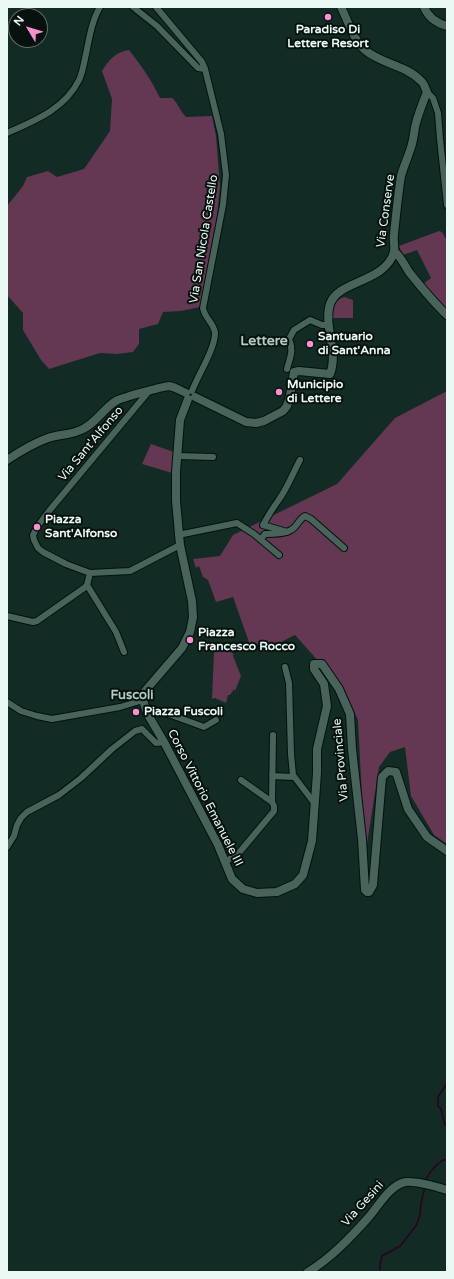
<!DOCTYPE html>
<html>
<head>
<meta charset="utf-8">
<style>
  body { margin:0 }
  #map { position:relative; width:454px; height:1279px; overflow:hidden; background:#122b24; font-family:"Varela Round",sans-serif }
  canvas { display:block }
  .frame { position:absolute; inset:0; border:8px solid #eaf9f3; pointer-events:none }
  .north { position:absolute; left:8px; top:8px; width:40px; height:40px; box-sizing:border-box; background:#07110e; border:1px solid #626e6a; border-radius:50%; rotate:308deg; font-size:11px; font-weight:700; line-height:16px; text-align:center; color:#eaf9f3 }
  .north::after { content:''; display:block; margin:auto; width:14px; height:18px; background:#f690cf; clip-path:polygon(50% 0,100% 100%,50% 72%,0 100%) }
</style>
</head>
<body>
<div id="map">
<canvas width="454" height="1279"></canvas>
<div class="frame"></div>
<div class="north">N</div>
</div>
<script>
const ctx = document.querySelector('canvas').getContext('2d');
ctx.lineJoin = 'round';
function fill(path, color) { ctx.fillStyle = color; ctx.fill(path, 'evenodd'); }
function stroke(path, color, width, dash) { ctx.strokeStyle = color; ctx.lineWidth = width; ctx.lineCap = dash ? 'butt' : 'round'; ctx.setLineDash(dash || []); ctx.stroke(path); }
function drawText(font, color, halo, rows, align = 'center') {
  ctx.font = font + ' "Varela Round",sans-serif'; ctx.lineWidth = 4; ctx.setLineDash([]); ctx.textBaseline = 'middle'; ctx.strokeStyle = halo; ctx.fillStyle = color; for (const [text, x, y, turn = 0] of rows) {
    ctx.save(); ctx.translate(x, y); ctx.rotate((+turn || 0) * Math.PI / 180); ctx.textAlign = isNaN(turn) ? turn : align; if (halo) ctx.strokeText(text, 0, 0); ctx.fillText(text, 0, 0); ctx.restore();
  }
}
fill(new Path2D(`
  M129 50C141 65 152 81 160 98H172C178 103 180 111 186 117L212 116 216 136 220 186 217 216 200 307 181 311 163 312 158 324 139 329V344L133 352 117 354 100 353 49 369 41 360 23 330V313L7 295V206L23 186 27 177 48 171 57 177 84 169 110 131 112 99 102 71C110 59 114 53 129 50Z
  M439 231 442 232 447 241V309L423 284 431 278 417 250 403 255 399 246Z
  M344 297 353 300V318H333C333 309 334 300 344 297Z
  M447 391V844L434 835 411 796 405 747 390 752 379 767 367 844 363 817 358 720 344 690 295 635 263 651 260 644 250 645 233 597 216 602 208 580 203 577 199 566 196 568 193 559 220 556 233 535 337 484 395 418Z
  M151 444 174 452 172 473 142 464Z
  M214 651H228L234 654 233 656 241 676 235 691 234 689 230 695H228L226 703 215 698 212 699Z`), '#643753');
stroke(new Path2D(`
  M447 1083 438 1097V1106L441 1109 445 1125 447 1126
  M426 1181C428 1173 438 1161 447 1159
  M380 1272V1264L382 1256 400 1246 416 1226 420 1215 421 1203 425 1187`), '#2d0120', 1.5);
const street = new Path2D(`
  M133 7 157 26 198 68 205 69
  M156 7 202 62 205 69 221 134 226 175 223 205 203 308C205 319 214 323 215 333 215 349 198 375 192 391
  M427 92 433 98 438 113 440 139 447 205
  M7 133C34 121 65 109 79 80 83 72 84 62 86 54 89 39 92 20 100 7
  M287 369C290 357 294 351 289 339L294 330 310 320 322 325H328
  M149 391 49 511 37 527 33 535 34 540 38 548 43 552 66 564 90 573 130 571 180 545
  M177 456 213 457
  M287 532 263 525C268 516 272 509 278 501 287 489 293 473 300 460
  M178 535 237 523 254 534 279 555
  M261 539 265 534C274 533 283 535 291 530 297 527 299 519 305 516L311 519 344 548
  M87 585 116 632 124 652
  M7 616 33 622 37 621 84 588 87 585 90 573
  M285 667 289 683 291 754 293 775 315 804
  M7 702 21 711 37 716 52 719 120 707 143 700
  M145 707 174 716 204 727 216 720
  M272 776 294 777
  M272 802 273 735
  M7 847 14 836 17 825 21 818 27 812 59 795 81 778 112 749 135 731 142 729 156 743 164 742
  M225 862 238 854 274 811V806L272 802 241 780`);
const secondary = new Path2D(`
  M424 7C428 17 436 23 447 26
  M394 251C401 257 404 264 409 272 421 287 433 302 447 315
  M195 397 246 422 256 423 264 421 283 411 287 406 290 396 294 372 299 371 330 374C339 351 323 327 330 304 338 280 385 283 394 252 395 247 393 239 394 234 396 215 398 195 401 176 404 165 409 155 412 144 414 137 414 130 416 123 419 112 423 102 427 92 425 88 424 83 421 81 406 65 381 64 365 50 353 39 348 21 341 7
  M188 399 180 420 176 472V501L180 545 192 601 193 617 190 632 182 648 145 691 143 700 147 713 164 742 218 845 232 879 243 889 257 893 277 892 295 884 303 875 312 841 317 773V749L327 706 324 684 314 669V664H322L339 689 350 714 352 749 362 839 365 890 367 892H369L373 885 382 777 388 771 396 772 408 809 427 837 447 851
  M7 460C19 452 34 443 48 438 60 434 72 435 83 429 96 423 104 408 116 401 120 398 165 386 169 386 175 387 181 391 186 393
  M308 1272C331 1258 350 1238 368 1218 378 1207 387 1189 402 1183 411 1179 437 1187 447 1190`);
stroke(street, '#00130d', 8);
stroke(secondary, '#00130d', 10);
stroke(street, '#48635a', 6);
stroke(secondary, '#48635a', 8);
for (const [x, y, r, color] of [
  [328,17,4,"#f690cf"],
  [310,344,4,"#f690cf"],
  [279,392,4,"#f690cf"],
  [37,527,4,"#f690cf"],
  [190,640,4,"#f690cf"],
  [136,712,4,"#f690cf"]
]) { const dot = new Path2D(); dot.arc(x, y, r, 0, 2 * Math.PI); ctx.fillStyle = color; ctx.fill(dot); stroke(dot, '#07110e', 1.5); }
drawText('bold 12px', '#eaf9f3', '#07110e', [
  ["Paradiso Di",328,30,"center"],
  ["Lettere Resort",328,44,"center"],
  ["Santuario",318,337],
  ["di Sant'Anna",318,351],
  ["Municipio",287,385],
  ["di Lettere",287,399],
  ["Piazza",45,520],
  ["Sant'Alfonso",45,534],
  ["Piazza",198,633],
  ["Francesco Rocco",198,647],
  ["Piazza Fuscoli",144,712]
], 'left');
drawText('12px', '#eaf9f3', '#07110e', [
  ["Via Conserve",386,211,-82],
  ["Via San Nicola Castello",204,239,-81],
  ["Via Sant'Alfonso",91,444,-50],
  ["Via Provinciale",341,760,-95],
  ["Corso Vittorio Emanuele III",205,798,63],
  ["Via Gesini",363,1204,-48]
]);
drawText('bold 13px', '#b0cec4', '#07110e', [
  ["Fuscoli",132,696]
]);
drawText('bold 14px', '#b0cec4', '#07110e', [
  ["Lettere",264,341]
]);
</script>
</body>
</html>
